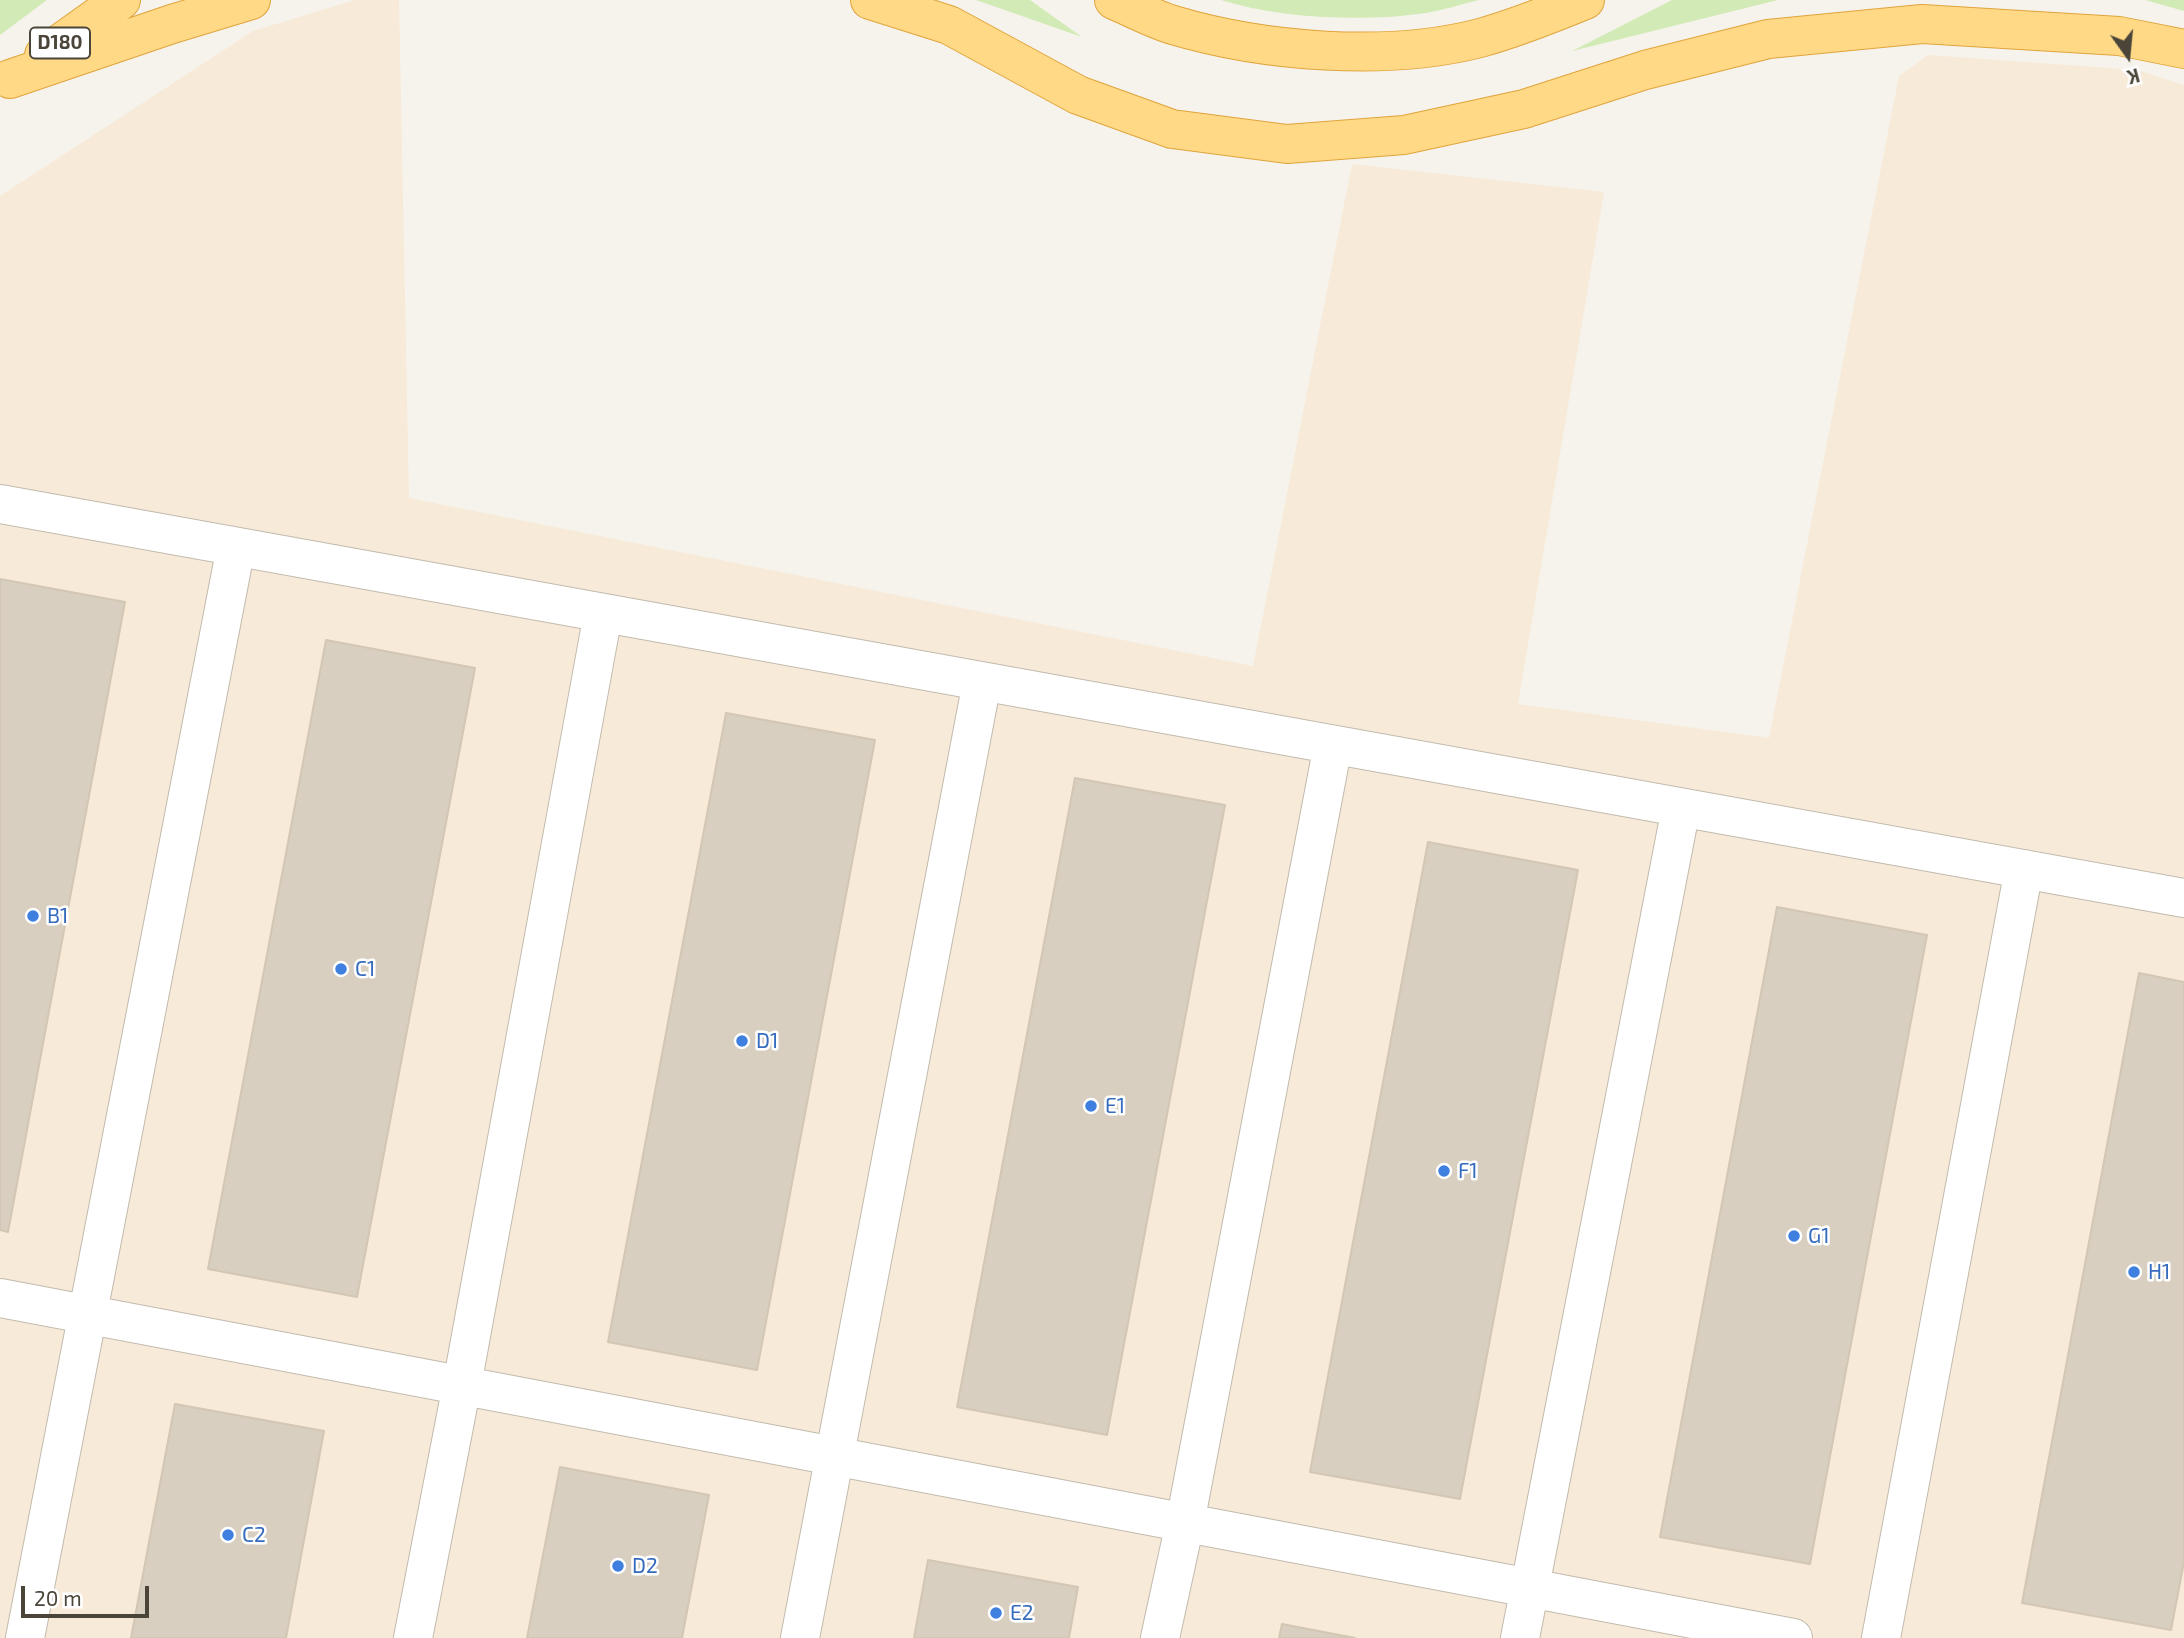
<!DOCTYPE html>
<html>
<head>
<meta charset="utf-8">
<style>
  body { margin:0 }
  #map { position:relative; width:2184px; height:1638px; overflow:hidden; background:#f6f3ec; font-family:"Exo 2",sans-serif }
  canvas { display:block }
  .north { position:absolute; left:2093px; top:21px; width:70px; height:70px; -webkit-text-stroke:5px #fff; paint-order:stroke; rotate:165deg; font-size:19px; font-weight:700; line-height:28px; text-align:center; color:#4b4439 }
  .north::after { content:''; display:block; margin:auto; width:24px; height:32px; background:#4b4439; clip-path:polygon(50% 0,100% 100%,50% 72%,0 100%) }
  .scale { position:absolute; left:21px; top:1586px; width:128px; height:32px; box-sizing:border-box; border:4px solid #4b4439; border-top:0; padding-left:9px; font-size:21px; line-height:24px; white-space:nowrap; color:#4b4439; -webkit-text-stroke:5px #fff; paint-order:stroke }
</style>
</head>
<body>
<div id="map">
<canvas width="2184" height="1638"></canvas>
<div class="north">K</div>
<div class="scale">20 m</div>
</div>
<script>
const ctx = document.querySelector('canvas').getContext('2d');
ctx.lineJoin = 'round';
function fill(path, color) { ctx.fillStyle = color; ctx.fill(path, 'evenodd'); }
function stroke(path, color, width, dash) { ctx.strokeStyle = color; ctx.lineWidth = width; ctx.lineCap = dash ? 'butt' : 'round'; ctx.setLineDash(dash || []); ctx.stroke(path); }
function drawText(font, color, halo, rows, align = 'center') {
  ctx.font = font + ' "Exo 2",sans-serif'; ctx.lineWidth = 5; ctx.setLineDash([]); ctx.textBaseline = 'middle'; ctx.strokeStyle = halo; ctx.fillStyle = color; for (const [text, x, y, turn = 0] of rows) {
    ctx.save(); ctx.translate(x, y); ctx.rotate((+turn || 0) * Math.PI / 180); ctx.textAlign = isNaN(turn) ? turn : align; if (halo) ctx.strokeText(text, 0, 0); ctx.fillText(text, 0, 0); ctx.restore();
  }
}
fill(new Path2D(`
  M355 0H399L409 498 1253 666 1352 164 1604 192 1518 704 1769 738 1899 76 1928 55 2137 70 2184 85V1638H0V196L253 31Z`), '#f7ead8');
fill(new Path2D(`
  M0 0H47L0 35Z
  M977 0H1030L1082 37 976 0Z
  M1221 0H1479C1462 4 1444 10 1426 13 1364 22 1281 19 1221 0Z
  M1672 0H1778L1572 51Z
  M2145 0H2184V11Z`), '#d2eab5');
const building = new Path2D(`
  M0 579 125 602 8 1232 0 1230Z
  M326 640 475 668 357 1297 208 1269Z
  M726 713 875 740 757 1370 608 1342Z
  M1075 778 1225 805 1107 1435 957 1407Z
  M1428 842 1578 870 1460 1499 1310 1472Z
  M1777 907 1927 935 1810 1564 1660 1537Z
  M2139 973 2184 982V1562L2171 1630 2022 1603Z
  M175 1404 324 1431 286 1638H131Z
  M560 1467 709 1495 682 1638H527Z
  M928 1560 1078 1587 1069 1638H914Z
  M1282 1624 1355 1638H1279Z`);
fill(building, '#d8cfc1');
stroke(building, '#d3c7b4', 2);
const minor = new Path2D(`
  M0 504 2184 898
  M0 1298 1793 1638
  M25 1638 236 547
  M413 1638 462 1385 603 614
  M800 1638 982 682
  M1160 1638 1185 1523 1333 745
  M1520 1638 1681 808
  M1881 1638 2024 869`);
const trunk = new Path2D(`
  M870 0 949 25 1078 95 1172 129 1287 144 1404 135 1524 109 1645 70 1768 39 1922 24 2119 36 2184 49
  M1114 0C1133 8 1153 19 1173 25 1264 52 1387 62 1480 38 1516 28 1551 14 1585 0
  M44 55 121 0
  M10 79 172 24 251 0`);
stroke(minor, '#c2bbae', 40);
stroke(trunk, '#e0a43c', 40);
stroke(minor, '#fff', 38);
stroke(trunk, '#ffd985', 38);
for (const [x, y, r, color] of [
  [33,916,7,"#3f7fe0"],
  [341,969,7,"#3f7fe0"],
  [742,1041,7,"#3f7fe0"],
  [1091,1106,7,"#3f7fe0"],
  [1444,1171,7,"#3f7fe0"],
  [1794,1236,7,"#3f7fe0"],
  [2134,1272,7,"#3f7fe0"],
  [228,1535,7,"#3f7fe0"],
  [618,1566,7,"#3f7fe0"],
  [996,1613,7,"#3f7fe0"]
]) { const dot = new Path2D(); dot.arc(x, y, r, 0, 2 * Math.PI); ctx.fillStyle = color; ctx.fill(dot); stroke(dot, '#fff', 2.5); }
for (const [x, y, w] of [
  [60,43,60]
]) { const box = new Path2D(); box.roundRect(x - w / 2, y - 15.5, w, 31, 5); ctx.fillStyle = '#fff'; ctx.fill(box); stroke(box, '#4b4439', 2); }
drawText('bold 19px', '#4b4439', null, [
  ["D180",60,43]
]);
drawText('21px', '#366cbe', '#fff', [
  ["B1",47,916],
  ["C1",355,969],
  ["D1",756,1041],
  ["E1",1105,1106],
  ["F1",1458,1171],
  ["G1",1808,1236],
  ["H1",2148,1272],
  ["C2",242,1535],
  ["D2",632,1566],
  ["E2",1010,1613]
], 'left');
</script>
</body>
</html>
